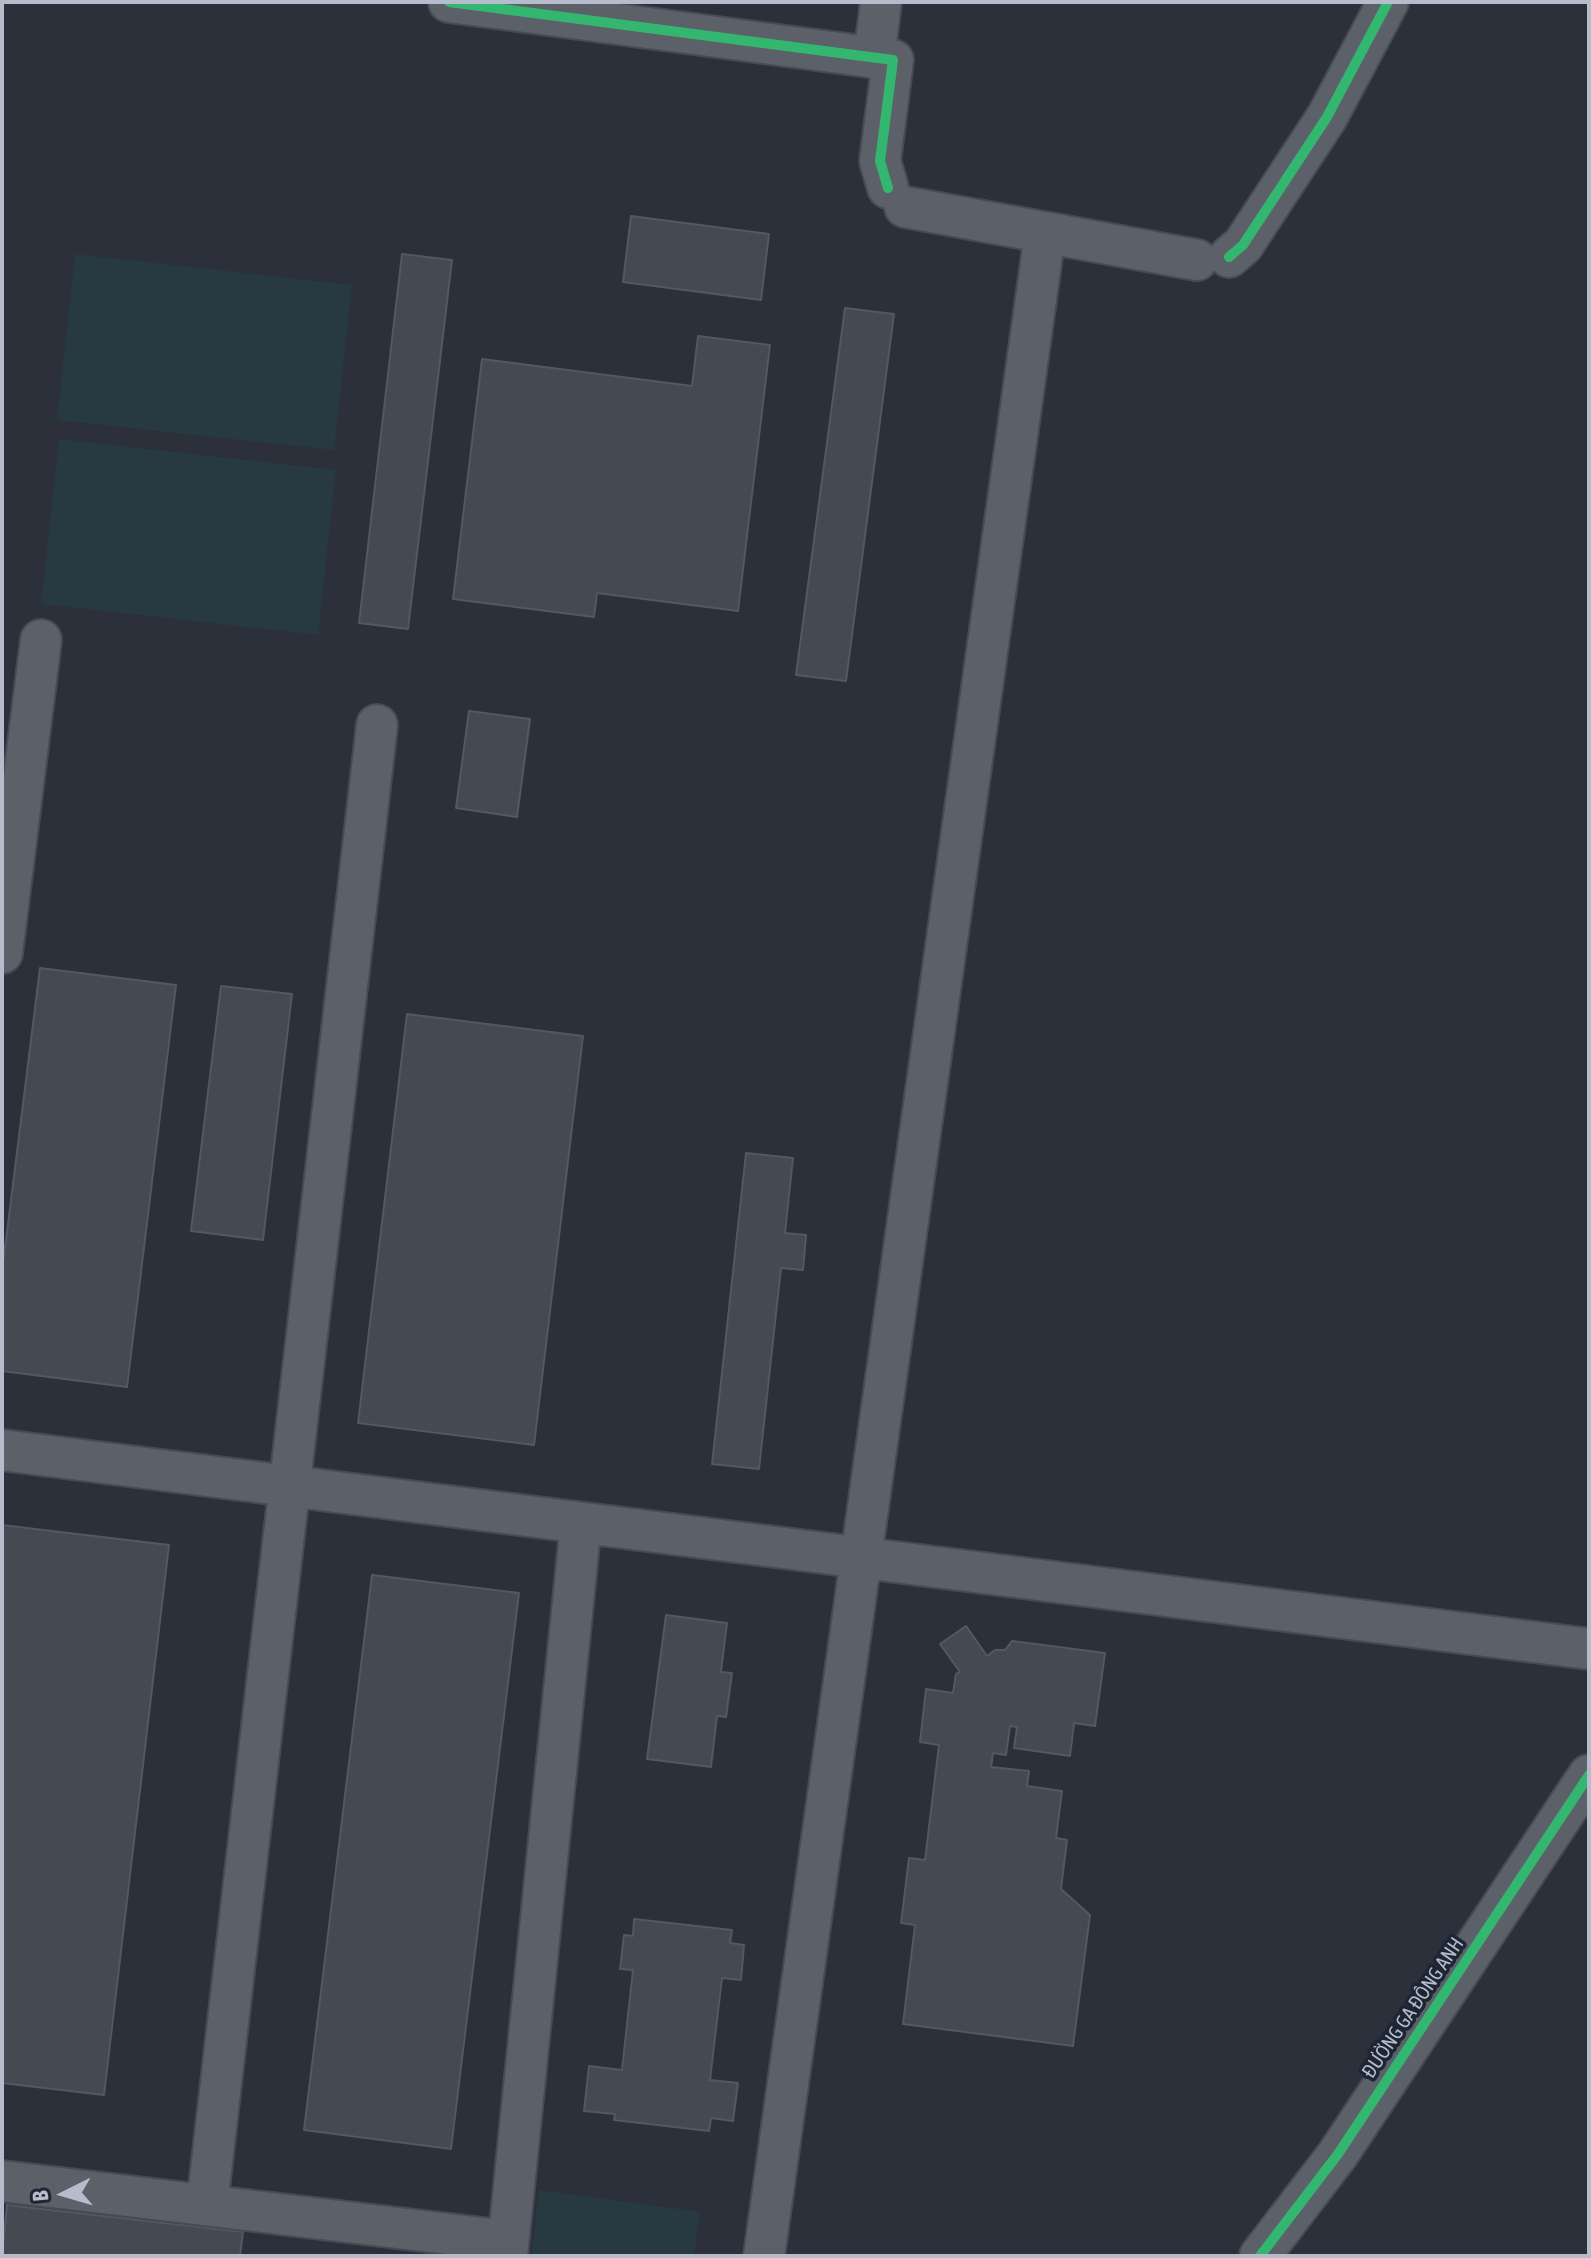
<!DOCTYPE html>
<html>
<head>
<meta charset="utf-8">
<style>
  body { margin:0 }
  #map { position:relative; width:1591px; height:2258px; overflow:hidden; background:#2b303b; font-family:"Asap Condensed",sans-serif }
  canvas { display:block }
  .frame { position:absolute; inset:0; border:4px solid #b6bccb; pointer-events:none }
  .north { position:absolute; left:24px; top:2154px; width:80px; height:80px; -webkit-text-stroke:6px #1e2636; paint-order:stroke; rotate:265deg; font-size:22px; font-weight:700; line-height:32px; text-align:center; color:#b6bccb }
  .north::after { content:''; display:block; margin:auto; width:28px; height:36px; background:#b6bccb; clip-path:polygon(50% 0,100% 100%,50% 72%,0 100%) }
</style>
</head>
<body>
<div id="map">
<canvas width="1591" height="2258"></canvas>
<div class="frame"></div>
<div class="north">B</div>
</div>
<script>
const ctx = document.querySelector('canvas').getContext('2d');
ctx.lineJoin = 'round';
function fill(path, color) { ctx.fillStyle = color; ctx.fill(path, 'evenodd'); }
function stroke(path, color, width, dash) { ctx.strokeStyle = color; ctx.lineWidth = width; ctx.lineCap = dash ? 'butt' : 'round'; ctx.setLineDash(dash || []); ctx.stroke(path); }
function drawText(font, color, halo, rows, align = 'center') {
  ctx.font = font + ' "Asap Condensed",sans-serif'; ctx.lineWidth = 7; ctx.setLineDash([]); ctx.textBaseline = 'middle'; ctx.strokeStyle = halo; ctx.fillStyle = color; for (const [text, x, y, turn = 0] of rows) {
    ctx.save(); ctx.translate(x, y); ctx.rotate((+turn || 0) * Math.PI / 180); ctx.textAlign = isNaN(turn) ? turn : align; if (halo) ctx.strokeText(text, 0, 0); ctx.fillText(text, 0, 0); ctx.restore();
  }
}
fill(new Path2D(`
  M75 254 352 285 334 450 57 420Z
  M59 439 336 470 318 635 41 604Z
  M539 2190 700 2212 694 2256H531Z`), '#283a41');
const building = new Path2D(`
  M631 216 769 234 761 300 623 282Z
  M402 254 452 260 408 629 359 623Z
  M845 308 894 314 846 681 796 675Z
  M698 336 770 345 738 611 597 593 594 617 453 599 482 359 692 386Z
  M469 711 530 719 517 817 456 808Z
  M40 968 176 985 127 1387 2 1371V1272Z
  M221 986 292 994 263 1240 191 1231Z
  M407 1014 583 1036 534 1445 358 1423Z
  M746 1153 793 1158 785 1233 806 1235 803 1270 781 1268 759 1469 712 1464Z
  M2 1525 169 1545 104 2095 2 2083Z
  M372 1575 519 1593 451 2149 304 2130Z
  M666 1615 727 1623 721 1672 732 1673 726 1717 717 1716 711 1767 647 1759Z
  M966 1626 987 1656 995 1650H1005L1012 1641 1105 1653 1095 1726 1074 1723 1070 1756 1014 1748 1017 1727 1010 1726 1006 1755 993 1753 991 1767 1029 1771 1027 1786 1062 1791 1056 1838 1067 1840 1061 1889 1090 1915 1073 2046 903 2024 915 1925 901 1923 909 1858 925 1860 939 1745 920 1742 926 1689 953 1693 956 1674 960 1672 940 1644Z
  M634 1919 732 1930 730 1943 744 1945 741 1980 722 1978 710 2080 738 2083 733 2121 711 2118 709 2131 614 2120 615 2114 584 2111 589 2066 622 2070 633 1970 620 1969 624 1935 633 1936Z
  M7 2205 243 2232 240 2256H2Z`);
fill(building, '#444952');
stroke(building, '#535862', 2);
const minor = new Path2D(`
  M449 2 893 60 880 161 888 188
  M874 58 881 2
  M905 207 1197 260
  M1229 257 1243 245 1327 117 1388 2
  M2 953 41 640
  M2 1450 1589 1649
  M2 2181 508 2241
  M207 2205 377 725
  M507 2256 581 1523
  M764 2256 1045 234
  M1260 2256 1338 2154 1589 1775`);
stroke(minor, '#474b54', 44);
stroke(minor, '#5c6069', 40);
stroke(new Path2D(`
  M449 2 893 60 880 161 888 188
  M1229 257 1243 245 1327 117 1388 2
  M1260 2256 1338 2154 1589 1775`), '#33b770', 10);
drawText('20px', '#b6bccb', '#1e2636', [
  ["ĐƯỜNG GA ĐÔNG ANH",1413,2008,-56]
]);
</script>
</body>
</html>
